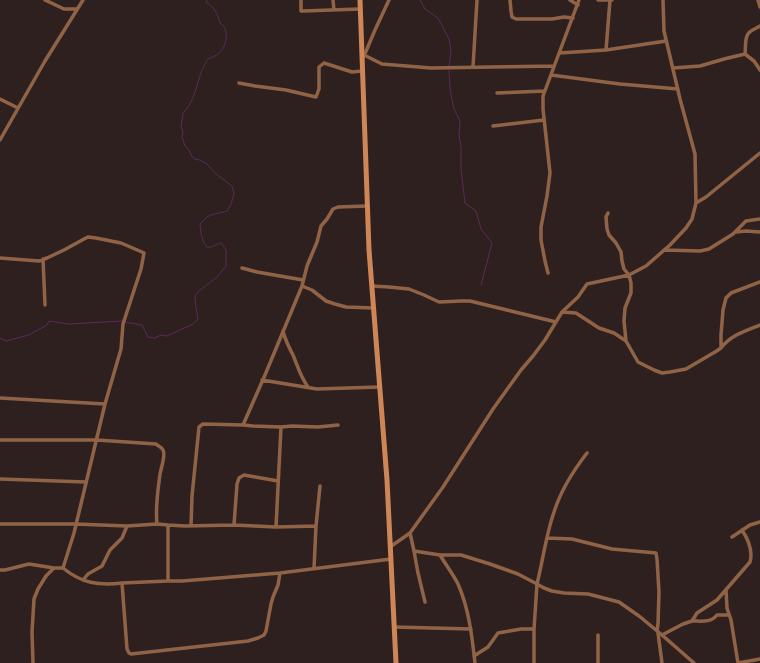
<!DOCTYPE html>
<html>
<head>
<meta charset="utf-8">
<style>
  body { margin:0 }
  canvas { display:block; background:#2e201f }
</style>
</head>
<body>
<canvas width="760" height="663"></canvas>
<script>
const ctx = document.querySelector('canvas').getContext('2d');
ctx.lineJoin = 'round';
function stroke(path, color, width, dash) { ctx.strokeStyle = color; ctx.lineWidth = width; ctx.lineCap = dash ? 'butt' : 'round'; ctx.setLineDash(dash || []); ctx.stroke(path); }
stroke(new Path2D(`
  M420 0 425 9 438 18 449 39 451 51 449 66
  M449 70 450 89 454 109 460 121 459 136 461 147V169L465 203 476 211 481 229 492 243 481 285
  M125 322 142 325 148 337 155 338 161 335 167 336 193 324 198 319 196 307 195 296 199 291 217 277 226 266V250L221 243C216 244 212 248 207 247 201 240 201 232 200 224 210 212 214 215 227 211L231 204 234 194 232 186 215 173 207 164 200 160 194 159 191 155 189 150 185 146 182 137 183 132 181 127 183 113C194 103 197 83 202 70 204 67 206 61 208 59 212 57 216 56 219 53 227 46 230 29 220 23 218 14 214 7 206 2L207 0
  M0 338 6 341 29 335 47 325 49 321 69 324 122 321`), '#5a2a5c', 1);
stroke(new Path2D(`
  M45 0 64 9H77
  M301 0V11H303L360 9
  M333 0 334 10
  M510 0 511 11 512 17 516 19H552L564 17 573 18
  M570 0 578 5
  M598 0H610
  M612 0H610L606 50 666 41
  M758 0 760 7
  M760 26C757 28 754 29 751 31 744 35 746 47 745 54L754 61 760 70
  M559 53 606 50
  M364 55 382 64 431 68 554 66
  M364 56 375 30 389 0
  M473 67 477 0
  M673 68 700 66 724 59 745 54
  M551 75 620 84 678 89
  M239 83 255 86 286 90 316 97 319 89V67L324 63 352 72 362 71
  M497 93 545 91
  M0 99 18 108
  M493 126 544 120
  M0 140 45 61 83 0
  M696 203 706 197 760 153
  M608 213 606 217 607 229 609 235 616 243 621 252 622 261 624 269 629 275 631 283V293L625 308 624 321 626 341 638 362 654 370 662 373 670 372 686 369 715 352 721 348V335L723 310 726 298 731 293 760 282
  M736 232 746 231 760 232
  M664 250 700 251 709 249 733 234 746 221 760 219
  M0 258 39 261 47 258 64 250 84 239 88 237 96 238 121 243 142 252 144 253 141 269 123 324 121 349 105 404 74 533 63 568H54L29 564 5 570H0
  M43 259 45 305
  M242 268 257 272 303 280
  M548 273 545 261 541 240V227L547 196 550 173 543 109V96L579 0
  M302 286 312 290 326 301 335 304 346 307 373 308
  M372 286 389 287 409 289 424 295 439 302 461 301H470L556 322
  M562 312 576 313 599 328 614 333 626 341
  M283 331C285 340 289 347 293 355 298 367 300 376 308 387
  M721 348C731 335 745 331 760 325
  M262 380 317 389 379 387
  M0 398 105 404
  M338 425 318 427 292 426 281 427 253 426 243 425 265 375 302 286 307 266 317 242 321 226 327 219 333 209 338 207 367 206
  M0 440H97L156 444C158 446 162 447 163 450 166 455 161 468 160 474 158 490 155 507 157 524
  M0 479 86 482
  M0 524H75L127 526 157 524 168 525 185 526 234 525 276 527 316 526
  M168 525V581
  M234 525 237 484 239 478 244 475 278 481
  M191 526 192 496 199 427 203 424 243 425
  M276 527 281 427
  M410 533 414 551 440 555H461L490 564 518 574 537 584C543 560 546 535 554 512 561 490 573 471 587 453
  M732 537 750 525 760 522
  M547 538 572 539 612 549 656 553 657 559 659 592 658 624 657 631
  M390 547 410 533 443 487 493 409 521 370 533 356 545 340 562 312 578 297 587 284 629 275 646 266 670 245 686 228 692 219 696 203 695 154 680 99 664 31 663 0
  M414 551 418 573 425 602
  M440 555C446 565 453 574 458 584 469 609 472 636 475 663
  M63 568C81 583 99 586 122 583
  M314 568 316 526 320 486
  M280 573 278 585 273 597 271 604 266 631 264 635 258 638 248 641 131 654 129 653 127 649 122 583 168 581H182L280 573 391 559
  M83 580 88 574 102 566 110 550 122 538 127 526
  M726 590 727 608 731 620 738 663
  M692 621C701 621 711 623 717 615H729
  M394 627 471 629
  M658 633 662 663
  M474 656 488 647 498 633 521 629H534
  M33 663 32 632 34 599 38 589 46 576 54 568
  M534 663V629L537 584 544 588 552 591 564 593 588 594 619 602 639 616 662 635
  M598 663V635
  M694 663 662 635 683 624 692 621 697 613 717 600 750 562C753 551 748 539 742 530
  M738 663 760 659`), '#906347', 3.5);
stroke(new Path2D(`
  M360 0 369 250 387 480 396 663`), '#ce8657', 5);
</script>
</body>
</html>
